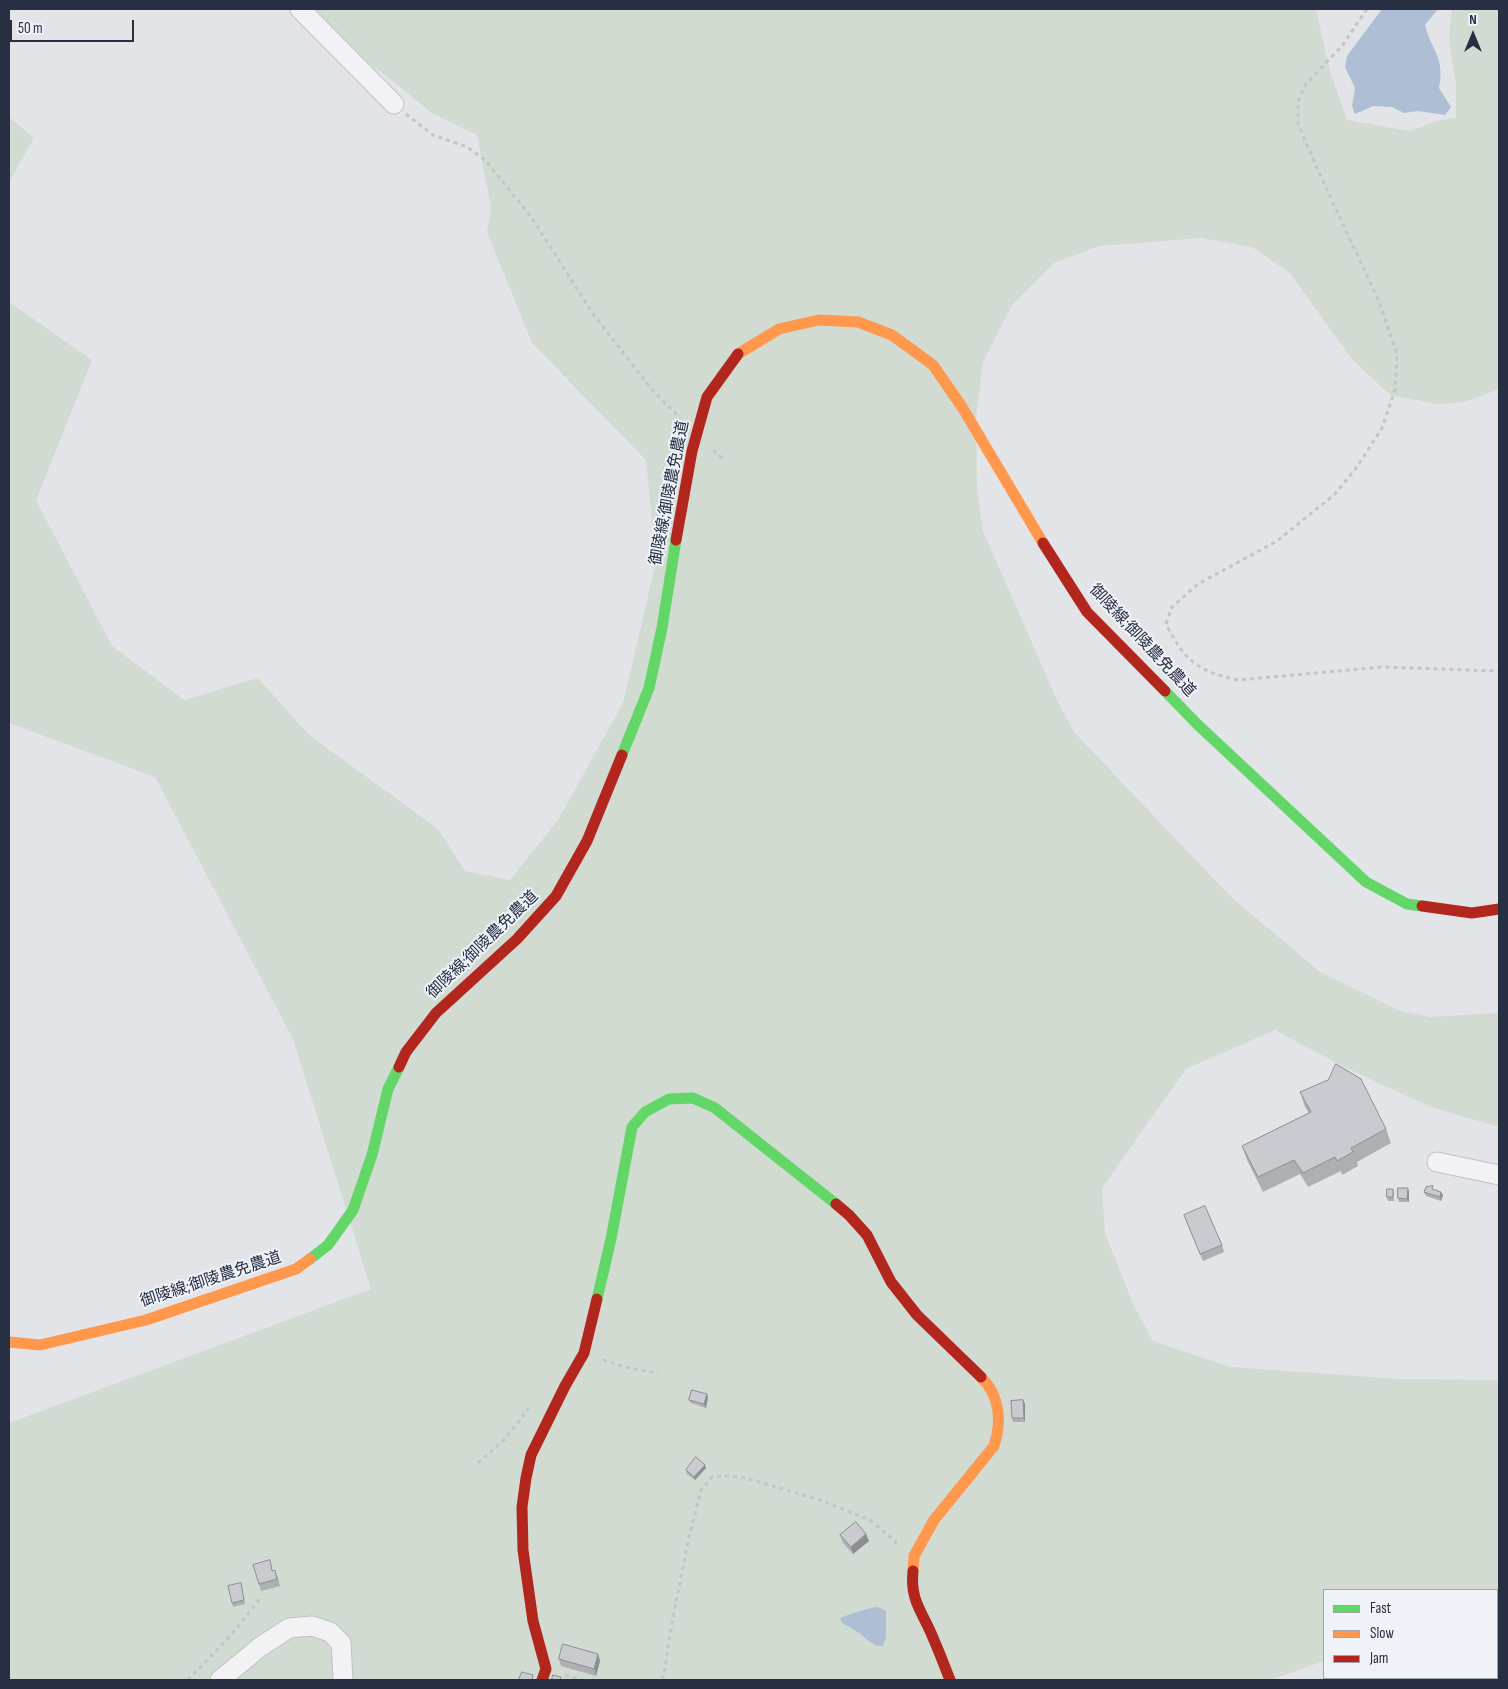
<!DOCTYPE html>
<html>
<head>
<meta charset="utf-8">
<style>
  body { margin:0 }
  #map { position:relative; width:1508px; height:1689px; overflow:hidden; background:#e2e4e8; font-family:"Sofia Sans Condensed",sans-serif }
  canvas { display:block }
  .frame { position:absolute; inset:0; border:10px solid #272f42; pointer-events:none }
  .legend { position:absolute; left:1323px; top:1589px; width:175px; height:90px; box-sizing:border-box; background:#eff2f7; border:1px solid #9fa4af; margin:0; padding:6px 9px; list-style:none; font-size:15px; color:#272f42 }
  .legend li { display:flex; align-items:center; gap:10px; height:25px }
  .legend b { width:25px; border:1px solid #9fa4af }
  .north { position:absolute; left:1448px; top:10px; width:50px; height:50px; -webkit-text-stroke:4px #eff2f7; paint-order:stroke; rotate:0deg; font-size:14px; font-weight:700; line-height:20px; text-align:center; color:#272f42 }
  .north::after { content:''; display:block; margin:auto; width:18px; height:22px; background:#272f42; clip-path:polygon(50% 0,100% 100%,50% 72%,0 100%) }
  .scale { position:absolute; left:10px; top:20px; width:124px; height:22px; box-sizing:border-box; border:2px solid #272f42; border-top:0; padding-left:6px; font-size:15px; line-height:18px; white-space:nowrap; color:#272f42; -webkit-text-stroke:4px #eff2f7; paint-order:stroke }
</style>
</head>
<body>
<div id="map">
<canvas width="1508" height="1689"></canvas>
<div class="frame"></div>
<ul class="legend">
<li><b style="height:6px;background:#63d668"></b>Fast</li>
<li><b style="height:6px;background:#ff974d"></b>Slow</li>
<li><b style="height:6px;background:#b3261e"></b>Jam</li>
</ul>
<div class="north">N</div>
<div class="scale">50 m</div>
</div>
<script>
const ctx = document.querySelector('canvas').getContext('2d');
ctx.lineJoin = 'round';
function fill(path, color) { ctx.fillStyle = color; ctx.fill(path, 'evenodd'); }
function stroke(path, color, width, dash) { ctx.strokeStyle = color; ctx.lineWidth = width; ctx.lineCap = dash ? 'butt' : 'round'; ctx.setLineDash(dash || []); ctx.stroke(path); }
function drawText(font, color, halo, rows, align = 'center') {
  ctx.font = font + ' "Sofia Sans Condensed","Noto Sans JP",sans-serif'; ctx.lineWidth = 4; ctx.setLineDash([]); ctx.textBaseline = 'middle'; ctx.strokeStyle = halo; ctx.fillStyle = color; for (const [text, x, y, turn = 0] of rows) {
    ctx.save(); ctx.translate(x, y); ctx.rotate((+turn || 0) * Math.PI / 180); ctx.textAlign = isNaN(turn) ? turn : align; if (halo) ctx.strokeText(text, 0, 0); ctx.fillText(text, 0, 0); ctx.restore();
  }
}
fill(new Path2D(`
  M315 9H1316L1330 72 1347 120 1410 131 1436 121 1456 118V84L1449 39 1452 9H1499V389L1465 402 1436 404 1390 395 1352 359 1289 272 1252 247 1201 238 1099 246 1054 263 1012 305 983 362 976 418 977 491 983 531 1057 700 1074 732 1230 896 1320 972 1400 1011 1430 1017 1499 1013V1127L1431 1107 1340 1065 1275 1030 1186 1069 1102 1188 1105 1233 1134 1306 1153 1341 1231 1367 1397 1379 1499 1380V1663L1497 1662V1590H1324V1661L1270 1680H9V1423L371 1289 293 1039 155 777 9 723V302L92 360 36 500 112 646 184 700 258 678 309 735 438 829 465 871 510 880 558 820 623 703 656 562 646 460 532 343 487 232 491 207 477 135 432 113 390 79 355 52Z
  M9 117 34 138 9 182Z`), '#d1dbd2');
fill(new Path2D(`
  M1382 9H1438L1425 25C1432 52 1445 57 1439 88L1451 107 1445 115 1418 111 1404 113 1392 107 1373 106 1355 114 1352 106 1355 88 1345 67 1347 56Z
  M878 1607 886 1611V1638L883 1646C871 1647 866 1637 856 1631 852 1628 847 1626 842 1623L840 1618C850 1614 868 1608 878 1607Z`), '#aebed4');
const street = new Path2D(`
  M300 9 394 104
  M1437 1162 1499 1175
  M220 1680 260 1647 289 1628 312 1626 330 1632 341 1643 343 1680`);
stroke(street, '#bfc1c6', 21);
stroke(new Path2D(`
  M1367 9 1342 46 1306 84 1298 101V124L1317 168 1380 304 1397 354 1395 390 1382 428 1357 467 1335 494 1277 541 1198 584 1172 607 1166 624C1185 661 1197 671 1238 680L1382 667 1499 671
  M406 114 433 135 467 147 485 160 532 218 593 314 653 391 680 418
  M713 450 723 459
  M603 1360 632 1369 658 1373
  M478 1463 506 1438 529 1408
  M565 1675 583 1680
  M188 1680 231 1635 262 1596
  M663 1680 672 1622 690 1533 701 1490 712 1477 726 1476 746 1478 820 1500 870 1520 897 1543`), '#c4c5cb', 3, [4, 4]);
stroke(street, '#f2f2f4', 19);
stroke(new Path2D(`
  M1165 691 1197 724 1366 882 1407 904 1422 906
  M622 755 649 688 662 628 676 540
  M310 1259 328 1245 353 1210 372 1155 388 1089 399 1067
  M597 1299 611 1239 632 1127 645 1112 669 1099 693 1098 715 1108 836 1204`), '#63d668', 11);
stroke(new Path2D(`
  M738 354 779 329 819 320 858 322 892 335 933 365 962 407 1043 543
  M9 1342 40 1345 146 1320 296 1269 310 1259
  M913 1571 914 1556 934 1520 994 1446C1002 1421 1000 1396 981 1377`), '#ff974d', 11);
stroke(new Path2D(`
  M676 540 692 451 707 397 738 354
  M1043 543 1087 612 1165 691
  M1422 906 1472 913 1499 909
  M399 1067 406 1052 436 1013 517 939 556 896 587 841 622 755
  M836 1204 849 1215 867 1235 891 1282 917 1315 981 1377
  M913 1571C910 1599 921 1610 931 1633 938 1649 944 1664 950 1680
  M542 1680 546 1669 533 1621 523 1550 522 1507 526 1478 531 1455 565 1386 584 1353 597 1299`), '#b3261e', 11);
fill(new Path2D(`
  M1300 1092 1386 1129 1391 1143 1357 1162 1358 1166 1342 1175 1341 1171 1308 1187 1300 1174 1263 1192 1247 1160 1242 1146 1309 1113 1305 1107Z
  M1393 1189 1394 1193V1201H1388L1387 1197Z
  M1435 1190 1441 1192 1443 1195 1441 1201 1426 1196 1424 1192Z
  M1409 1192V1202H1399L1398 1198Z
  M1184 1215 1222 1245 1224 1252 1203 1261Z
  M707 1394 708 1397 706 1408 691 1403 689 1400Z
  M1023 1400 1025 1404V1422H1013L1012 1418Z
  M706 1468 695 1480 687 1474 686 1470Z
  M866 1534 869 1541 853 1554 843 1543 840 1535Z
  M273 1570 278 1577 280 1586 261 1591 259 1584Z
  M241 1583 245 1604 233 1607 232 1603Z
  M598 1654 600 1661 596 1676 561 1666 559 1659Z`), '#adafb3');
fill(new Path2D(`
  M1408 1188 1409 1192V1202L1407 1199Z
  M1441 1192 1443 1195 1441 1201 1440 1197Z
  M707 1394 708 1397 706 1408 704 1404Z
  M1023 1400 1025 1404V1422L1024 1418Z
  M705 1465 706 1468 695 1480 694 1477Z
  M866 1534 869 1541 853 1554 851 1547Z
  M598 1654 600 1661 596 1676 594 1669Z`), '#8d8e92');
const building = new Path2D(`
  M1336 1064 1361 1079 1386 1129 1351 1148 1353 1152 1337 1161 1335 1157 1303 1173 1294 1160 1258 1177 1242 1146 1311 1112 1300 1092 1328 1080Z
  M1433 1186 1432 1189 1441 1192 1440 1197 1424 1192 1426 1187Z
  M1398 1188H1408L1407 1199 1398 1198Z
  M1387 1189H1393V1197H1387Z
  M1205 1206 1222 1245 1200 1254 1184 1215Z
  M692 1390 707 1394 704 1404 689 1400Z
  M1023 1400 1024 1418H1012L1011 1401Z
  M696 1457 705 1465 694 1477 686 1470Z
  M856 1522 866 1534 851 1547 840 1535Z
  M270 1560 272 1571 275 1570 277 1579 259 1584 253 1565Z
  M241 1583 244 1600 232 1603 228 1586Z
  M563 1644 598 1654 594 1669 559 1659Z
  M522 1672 533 1675 532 1680H519Z
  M553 1675 561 1677 560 1680H552Z`);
fill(building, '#c9cbd0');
stroke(building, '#8d8e92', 1);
drawText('16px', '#272f42', '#eff2f7', [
  ["御陵線;御陵農免農道",670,493,-79],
  ["御陵線;御陵農免農道",1142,641,47],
  ["御陵線;御陵農免農道",483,945,-44],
  ["御陵線;御陵農免農道",211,1280,-18]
]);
</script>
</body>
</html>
